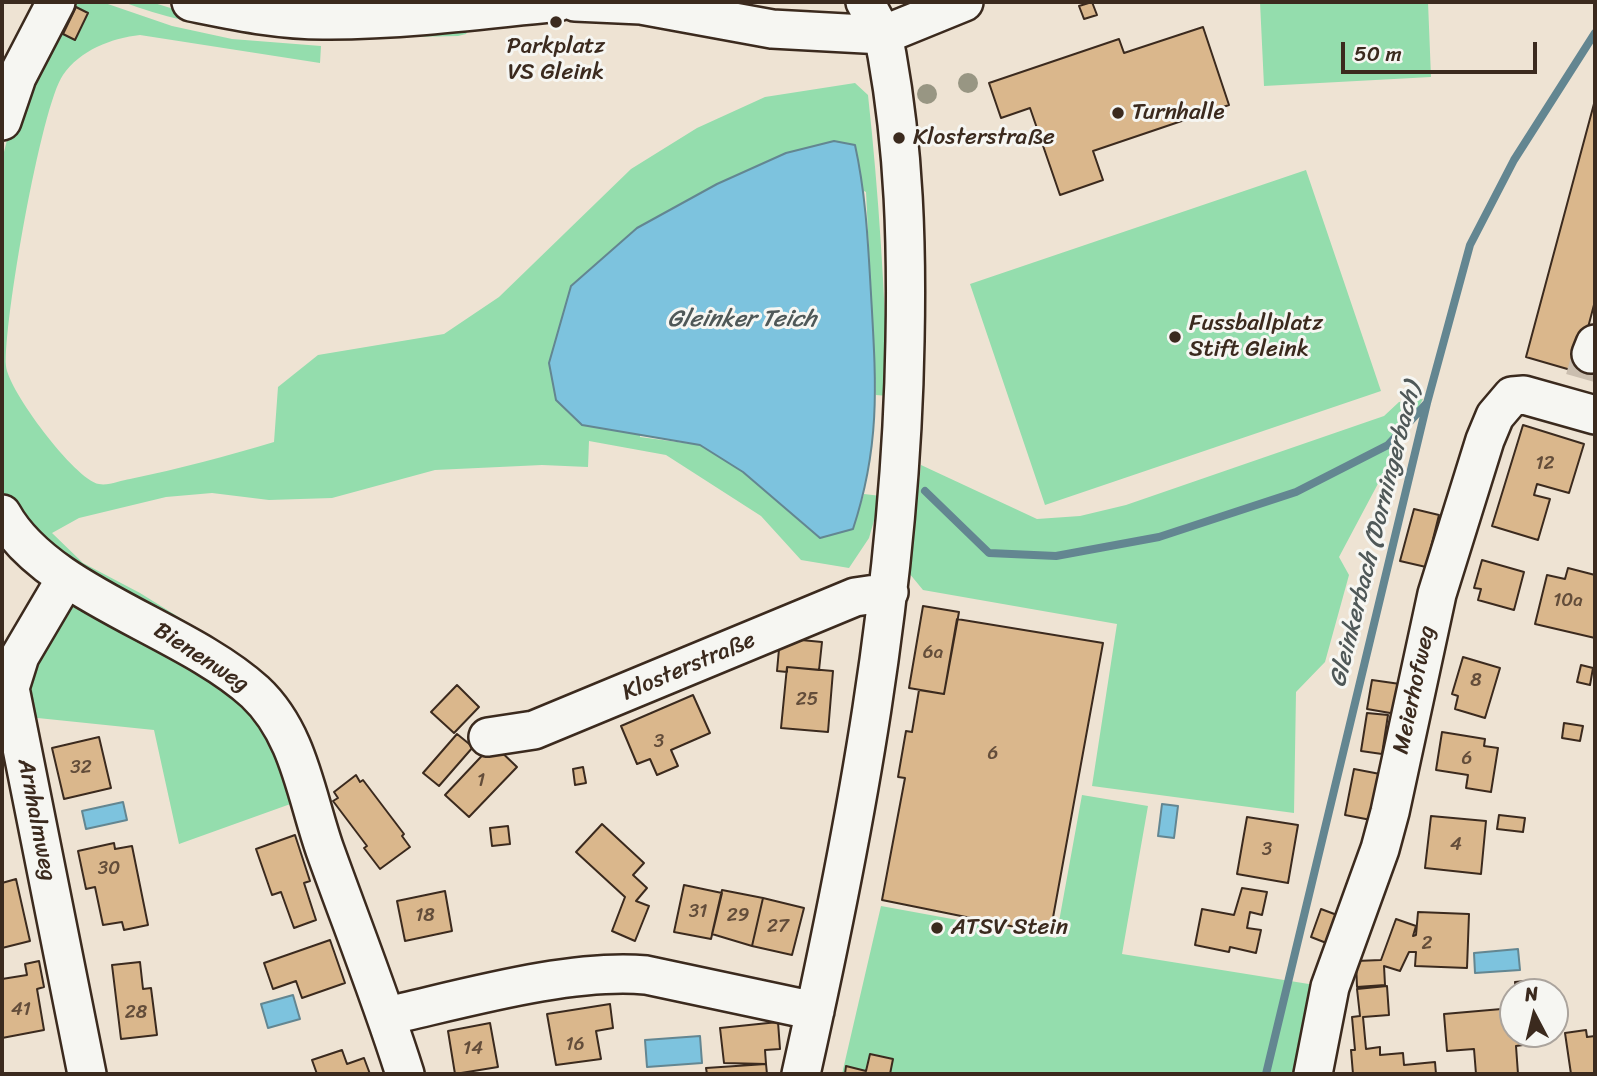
<!DOCTYPE html>
<html>
<head>
<meta charset="utf-8">
<style>
  body { margin:0 }
  #map { position:relative; width:1597px; height:1076px; overflow:hidden; background:#eee3d3; font-family:Sriracha,sans-serif }
  canvas { display:block }
  .frame { position:absolute; inset:0; border:4px solid #3b2a1e; pointer-events:none }
  .north { position:absolute; left:1499px; top:978px; width:70px; height:70px; box-sizing:border-box; background:#f6f6f2; border:2px solid #aba49d; border-radius:50%; rotate:353deg; font-size:19px; font-weight:700; line-height:28px; text-align:center; color:#3b2a1e }
  .north::after { content:''; display:block; margin:auto; width:24px; height:32px; background:#3b2a1e; clip-path:polygon(50% 0,100% 100%,50% 72%,0 100%) }
  .scale { position:absolute; left:1341px; top:42px; width:196px; height:32px; box-sizing:border-box; border:4px solid #3b2a1e; border-top:0; padding-left:9px; font-size:21px; line-height:24px; white-space:nowrap; color:#3b2a1e; -webkit-text-stroke:5px #f6f6f2; paint-order:stroke }
</style>
</head>
<body>
<div id="map">
<canvas width="1597" height="1076"></canvas>
<div class="frame"></div>
<div class="north">N</div>
<div class="scale">50 m</div>
</div>
<script>
const ctx = document.querySelector('canvas').getContext('2d');
ctx.lineJoin = 'round';
function fill(path, color) { ctx.fillStyle = color; ctx.fill(path, 'evenodd'); }
function stroke(path, color, width, dash) { ctx.strokeStyle = color; ctx.lineWidth = width; ctx.lineCap = dash ? 'butt' : 'round'; ctx.setLineDash(dash || []); ctx.stroke(path); }
function drawText(font, color, halo, rows, align = 'center') {
  ctx.font = font + ' Sriracha,sans-serif'; ctx.lineWidth = 6; ctx.setLineDash([]); ctx.textBaseline = 'middle'; ctx.strokeStyle = halo; ctx.fillStyle = color; for (const [text, x, y, turn = 0] of rows) {
    ctx.save(); ctx.translate(x, y); ctx.rotate((+turn || 0) * Math.PI / 180); ctx.textAlign = isNaN(turn) ? turn : align; if (halo) ctx.strokeText(text, 0, 0); ctx.fillText(text, 0, 0); ctx.restore();
  }
}
fill(new Path2D(`
  M74 2H102L172 26 232 39 321 46 320 63 140 35C112 38 80 50 63 75 41 106 3 325 6 366 8 390 75 480 99 484 108 486 122 480 130 479 179 469 227 456 274 442L278 387 318 355 444 334 499 297 631 169 697 128 765 97 855 83 868 95C879 196 885 295 888 396L876 395 866 192 786 153 717 184 637 228 640 437 700 445 743 472 820 538 853 529 864 494 881 496 869 538 849 568 801 560 761 516 666 455 589 441 588 467 542 465 435 470 332 498 269 500 212 493 166 497 79 518 52 533 83 563 140 593 209 636 257 673 300 747 12 515 2 490V160L8 136 52 34H63L75 39 88 14 76 7Z
  M123 2H151L190 14 470 27 466 34 458 36C346 38 230 43 123 2Z
  M1260 2H1428L1431 77 1264 86Z
  M1306 170 1381 391 1045 505 970 284Z
  M1423 399 1339 557 1349 575 1325 662 1296 692 1294 813 1092 786 1117 624 923 590 909 573 921 465 1037 519 1080 516 1126 505 1384 416 1399 402Z
  M79 604 256 705 296 802 179 844 154 730 28 717 29 661 69 609Z
  M1082 795 1148 806 1122 954 1315 985 1304 1074H842L881 906 1056 938Z`), '#94ddad');
const water = new Path2D(`
  M834 141 855 145C866 195 868 243 871 294 876 382 881 444 853 529L820 538 743 472 700 445 582 425 556 400 549 363 571 286 637 228 717 184 786 153Z
  M123 802 127 820 86 829 82 811Z
  M1162 804 1178 806 1174 838 1158 836Z
  M1518 949 1520 970 1475 973 1474 953Z
  M293 995 300 1019 268 1028 261 1004Z
  M700 1036 702 1063 647 1067 645 1040Z`);
fill(water, '#7dc3de');
stroke(water, '#638691', 2);
stroke(new Path2D(`
  M925 491 989 553 1056 556 1159 537 1296 492 1388 445 1426 404
  M1266 1074 1427 403 1470 245 1514 160 1595 33`), '#638691', 8);
const building = new Path2D(`
  M1092 2 1097 15 1084 19 1079 6Z
  M76 7 88 13 75 40 63 34Z
  M1203 27 1229 105 1093 151 1103 180 1060 195 1030 108 1001 118 989 83 1119 39 1124 53Z
  M1595 100V301L1581 354 1595 358V377L1526 357Z
  M1523 425 1584 444 1569 493 1537 484 1534 495 1550 499 1538 540 1492 526Z
  M1414 509 1439 515 1426 567 1400 561Z
  M1482 560 1524 572 1514 610 1478 600 1481 589 1474 588Z
  M1568 568 1595 575V638L1535 624 1547 575 1565 579Z
  M923 606 959 612 944 694 909 688Z
  M957 619 1103 643 1050 934 882 900 905 778 898 777 906 731 912 732 919 690 944 694Z
  M780 638 822 642 819 670 787 667V672L777 671Z
  M1463 657 1500 668 1485 718 1455 709 1458 696 1452 694Z
  M1581 665 1593 668 1590 685 1577 682Z
  M787 667 833 671 828 732 781 728Z
  M1372 680 1400 684 1396 714 1367 709Z
  M457 685 479 707 454 733 431 712Z
  M693 695 710 733 671 750 678 766 657 775 650 759 637 764 621 726Z
  M1367 713 1388 715 1382 754 1361 751Z
  M1564 723 1583 726 1580 741 1562 738Z
  M1442 732 1485 739 1484 746 1498 748 1491 792 1466 788 1468 775 1436 770Z
  M457 734 473 747 439 786 423 773Z
  M99 737 111 788 64 799 52 748Z
  M493 744 517 767 469 817 445 795Z
  M583 767 586 783 575 785 573 769Z
  M1354 769 1380 774 1371 820 1345 815Z
  M356 775 360 782 363 780 404 834 402 836 410 847 380 869 364 848 367 846 333 801 338 798 334 792Z
  M1499 815 1525 818 1523 832 1497 829Z
  M1431 816 1486 821 1481 874 1425 868Z
  M1247 817 1298 825 1288 883 1237 874Z
  M602 824 644 863 633 875 647 888 636 901 649 906 635 941 612 931 625 897 576 852Z
  M508 826 510 844 492 846 490 828Z
  M295 835 310 881 304 883 316 920 294 928 281 892 272 895 256 849Z
  M114 843 115 849 132 846 148 925 124 930 122 922 103 925 95 887 86 889 78 851Z
  M16 879 30 941 2 948V883Z
  M684 885 722 893 711 939 674 932Z
  M1242 888 1267 892 1262 915 1250 912 1247 928 1261 930 1256 953 1230 947 1229 952 1195 945 1202 909 1234 915Z
  M722 890 763 898 752 946 712 934Z
  M445 891 452 931 405 941 397 901Z
  M763 898 804 908 792 955 752 946Z
  M1321 909 1345 918 1334 946 1311 937Z
  M1418 912 1469 914 1467 968 1415 966 1416 952H1409L1400 971 1384 966 1385 985 1357 987 1356 961 1381 960 1396 919 1416 926 1413 936 1416 935Z
  M330 940 345 983 302 998 296 981 273 989 264 963Z
  M39 961 44 987 37 989 44 1030 2 1038V979L27 975 25 964Z
  M140 962 143 989 151 988 157 1035 121 1039 112 965Z
  M1534 980 1535 989 1516 991 1515 982Z
  M1387 986 1389 1015 1363 1017 1366 1049 1380 1047V1055L1403 1053 1404 1065 1435 1062 1436 1074H1353L1351 1050H1355L1352 1017 1360 1016 1357 989Z
  M610 1004 613 1028 596 1031 601 1059 556 1065 547 1014Z
  M1513 1008V1034H1522L1523 1045 1516 1046 1518 1074H1476L1474 1049 1447 1051 1444 1014Z
  M778 1022 780 1049 765 1050 766 1064 724 1063 720 1028Z
  M490 1023 498 1067 455 1074 448 1031Z
  M1586 1030 1587 1037 1595 1036V1073L1571 1074 1565 1033Z
  M342 1050 347 1064 364 1058 370 1074H317L312 1060Z
  M870 1054 893 1059 890 1074H845L846 1066 866 1071Z
  M766 1064 767 1074H707L706 1068Z`);
fill(building, '#dab78c');
stroke(building, '#3b2a1e', 2);
stroke(new Path2D(`
  M1584 379 1591 354`), '#cabeaf', 37, [37, 18]);
const minor = new Path2D(`
  M191 2C236 11 282 21 329 20 405 20 482 10 558 2
  M575 2 641 5 772 29 883 35 964 2
  M2 121 17 77 56 2
  M1591 354 1595 344
  M2 514C46 594 185 628 255 692 299 733 306 796 325 850 352 925 381 998 405 1074
  M66 578 20 656 10 688 87 1074
  M488 737 534 730 855 597 889 592
  M387 1016C463 999 570 968 646 975L815 1011
  M801 1074C855 832 901 589 905 341 907 244 904 150 887 55L883 35 865 2
  M1313 1074 1330 987 1380 849 1390 812 1437 594 1485 440 1495 416 1512 396 1524 395 1595 415`);
stroke(minor, '#3b2a1e', 42);
stroke(minor, '#f6f6f2', 37);
ctx.fillStyle = '#989683';
for (const [x, y] of [
  [968,83],
  [927,94]
]) { ctx.beginPath(); ctx.arc(x, y, 10, 0, 2 * Math.PI); ctx.fill(); }
for (const [x, y, r, color] of [
  [556,22,7,"#3b2a1e"],
  [1118,113,7,"#3b2a1e"],
  [899,138,7,"#3b2a1e"],
  [1175,337,7,"#3b2a1e"],
  [937,928,7,"#3b2a1e"]
]) { const dot = new Path2D(); dot.arc(x, y, r, 0, 2 * Math.PI); ctx.fillStyle = color; ctx.fill(dot); stroke(dot, '#f6f6f2', 2.5); }
drawText('19px', '#634d3a', null, [
  ["12",1545,464],
  ["10a",1568,601],
  ["6a",933,653],
  ["8",1476,681],
  ["25",807,700],
  ["3",659,742],
  ["6",993,754],
  ["6",1467,759],
  ["32",81,768],
  ["1",481,781],
  ["4",1456,845],
  ["3",1267,850],
  ["30",109,869],
  ["31",698,912],
  ["18",425,916],
  ["29",738,916],
  ["27",778,927],
  ["2",1427,944],
  ["41",21,1010],
  ["28",136,1013],
  ["16",575,1045],
  ["14",473,1049]
]);
drawText('23px', '#3b2a1e', '#f6f6f2', [
  ["Parkplatz",556,47,"center"],
  ["VS Gleink",556,73,"center"],
  ["Turnhalle",1132,113],
  ["Klosterstraße",913,138],
  ["Fussballplatz",1189,324],
  ["Stift Gleink",1189,350],
  ["ATSV Stein",951,928]
], 'left');
drawText('23px', '#3b2a1e', '#f6f6f2', [
  ["Bienenweg",201,658,33],
  ["Klosterstraße",689,667,-23],
  ["Meierhofweg",1415,690,-78],
  ["Arnhalmweg",36,820,79]
]);
drawText('italic 24px', '#4f5858', '#f6f6f2', [
  ["Gleinker Teich",742,320],
  ["Gleinkerbach (Dorningerbach)",1376,535,-76]
]);
</script>
</body>
</html>
